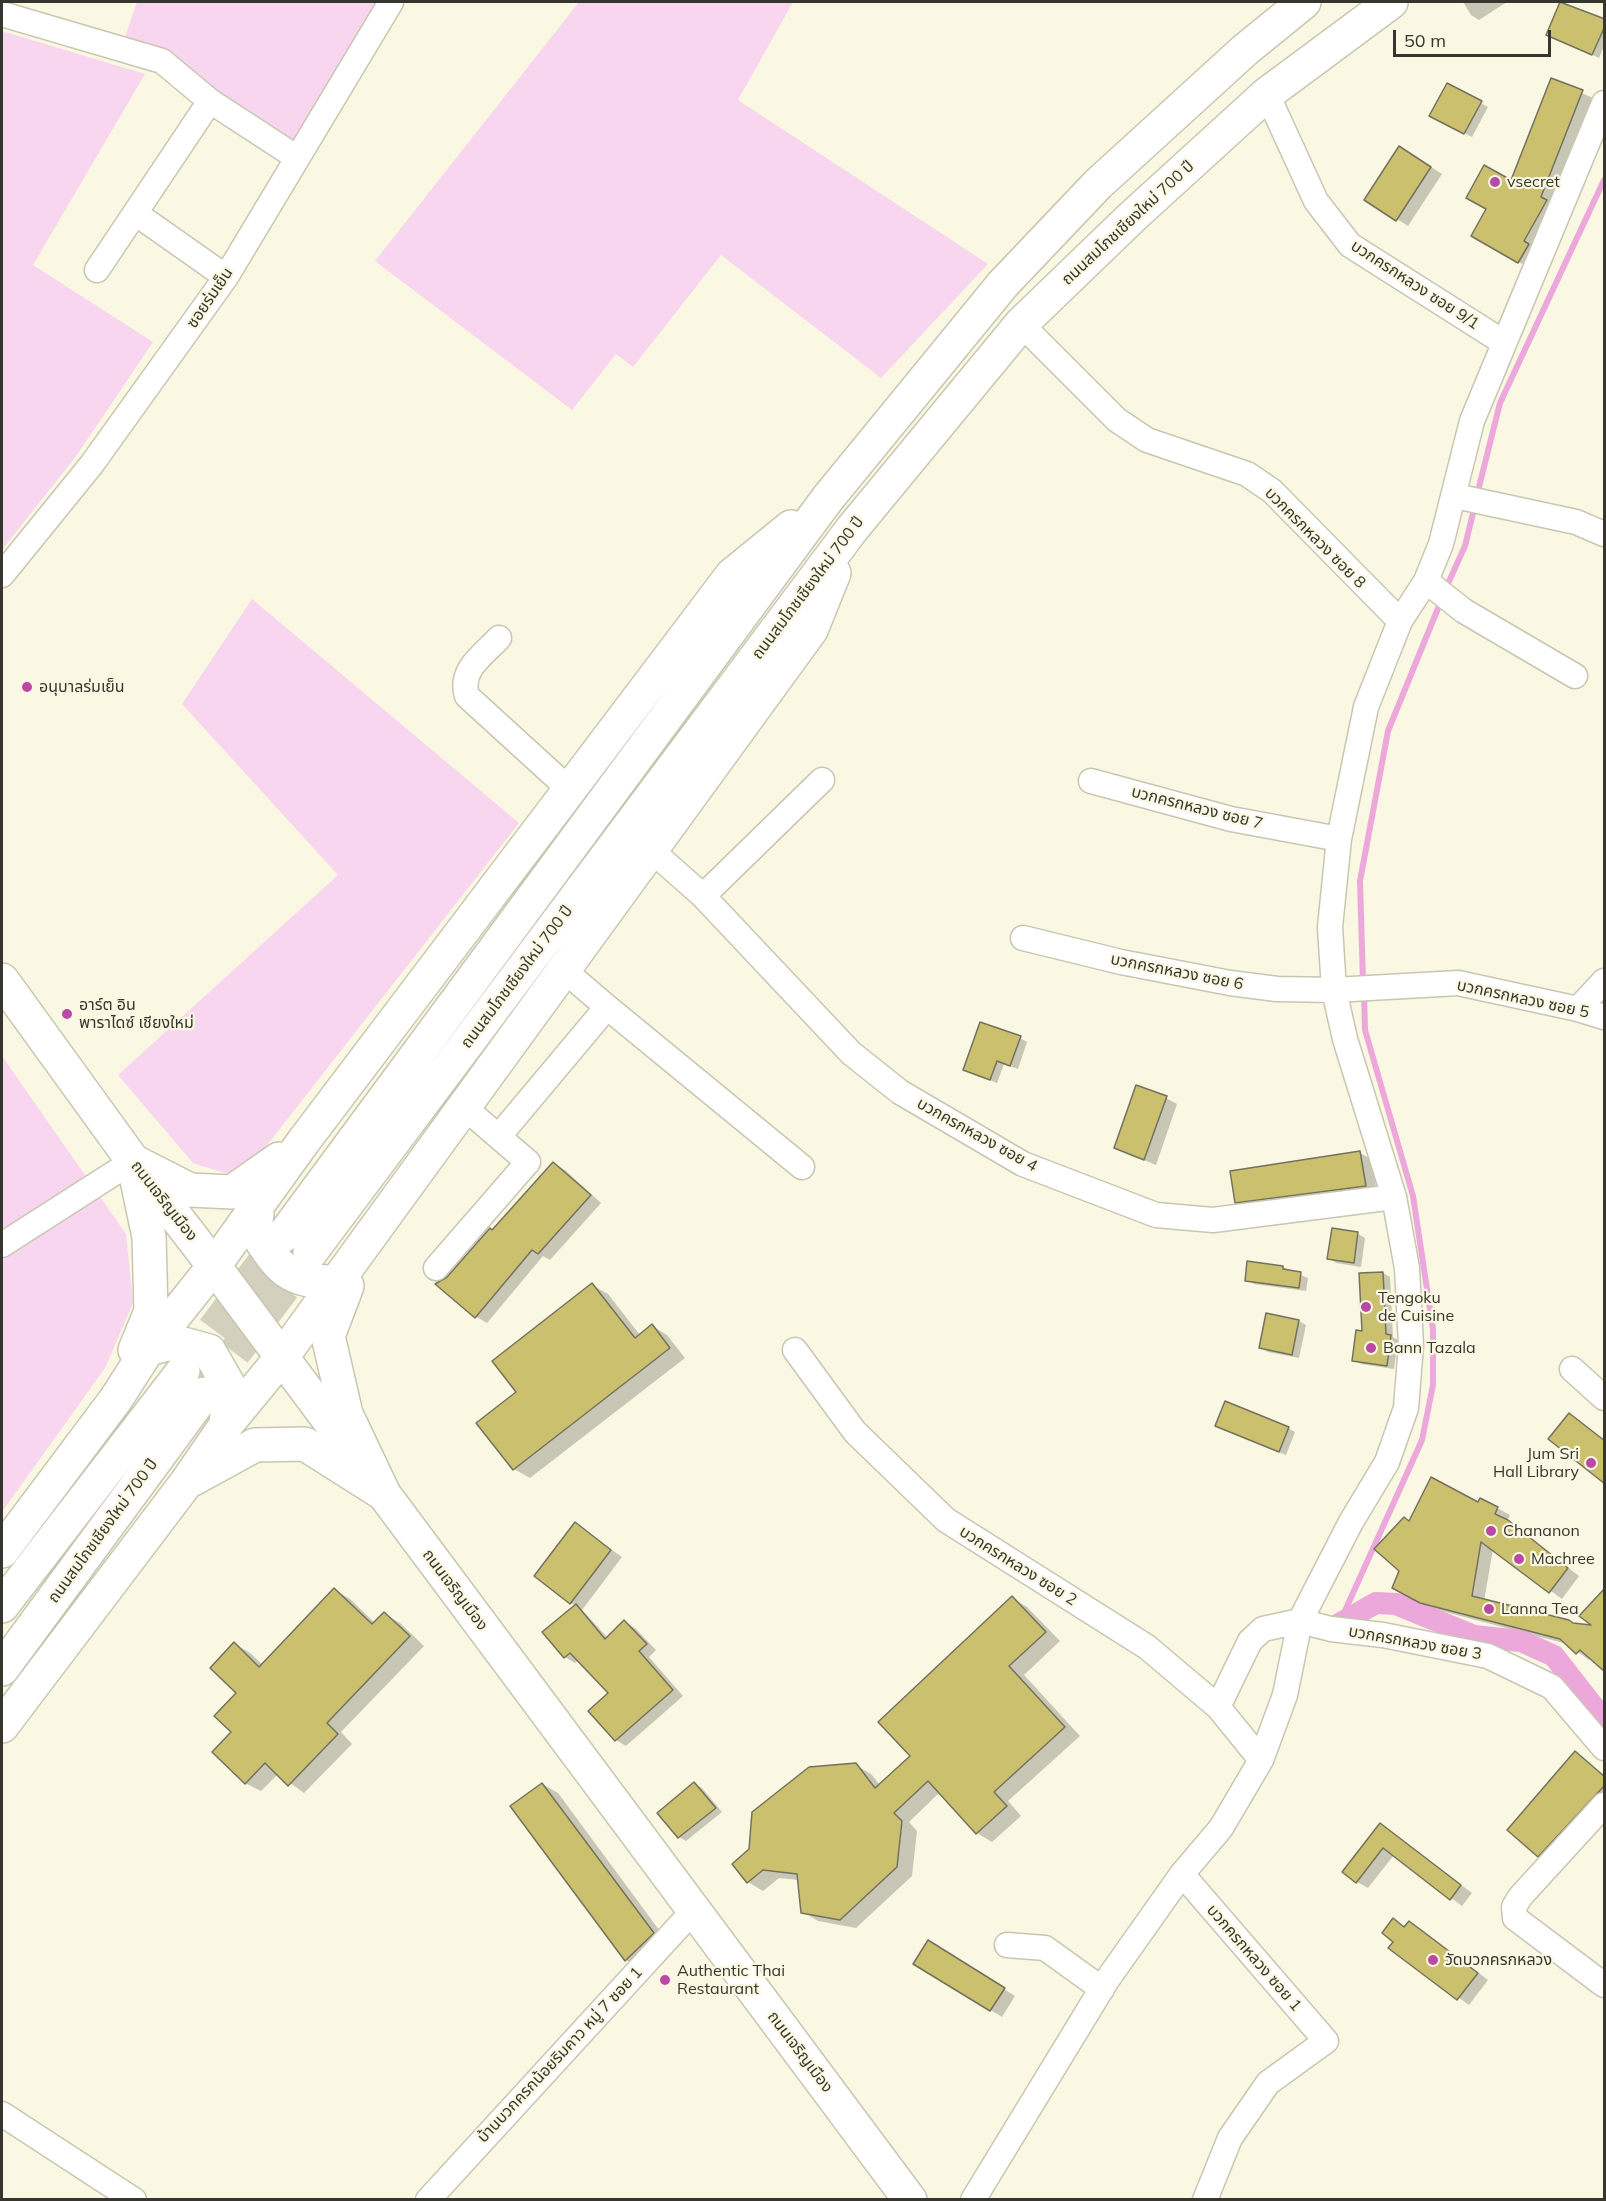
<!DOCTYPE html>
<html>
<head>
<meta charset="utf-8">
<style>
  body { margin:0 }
  #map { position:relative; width:1606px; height:2201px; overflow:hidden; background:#faf8e2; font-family:Mulish,sans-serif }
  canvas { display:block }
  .frame { position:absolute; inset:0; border:3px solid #37362e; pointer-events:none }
  .scale { position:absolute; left:1393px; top:30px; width:158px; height:27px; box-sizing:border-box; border:3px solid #37362e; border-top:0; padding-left:8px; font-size:18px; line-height:21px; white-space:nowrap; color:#37362e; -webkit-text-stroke:4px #faf8e2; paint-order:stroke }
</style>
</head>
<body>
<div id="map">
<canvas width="1606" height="2201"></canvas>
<div class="frame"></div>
<div class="scale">50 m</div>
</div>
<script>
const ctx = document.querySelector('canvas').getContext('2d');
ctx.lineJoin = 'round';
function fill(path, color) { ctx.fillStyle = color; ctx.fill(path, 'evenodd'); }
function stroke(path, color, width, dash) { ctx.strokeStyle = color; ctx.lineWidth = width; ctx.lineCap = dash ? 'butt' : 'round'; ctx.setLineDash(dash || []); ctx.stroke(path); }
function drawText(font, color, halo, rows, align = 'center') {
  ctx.font = font + ' Mulish,"Noto Sans Thai",sans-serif'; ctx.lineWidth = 4.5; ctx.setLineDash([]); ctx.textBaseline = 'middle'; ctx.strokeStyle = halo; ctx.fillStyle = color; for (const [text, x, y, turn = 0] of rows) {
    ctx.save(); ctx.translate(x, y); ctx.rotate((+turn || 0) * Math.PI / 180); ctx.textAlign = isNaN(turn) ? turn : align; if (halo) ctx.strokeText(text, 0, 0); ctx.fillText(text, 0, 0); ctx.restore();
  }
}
fill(new Path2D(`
  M137 2H380L293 142 215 92 168 50 124 40Z
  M579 2H793L738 100 988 264 881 378 721 255 633 367 616 354 572 410 375 261Z
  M2 31 145 74 33 265 153 342 77 455 2 550Z
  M252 599 519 823 264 1149 228 1174 193 1163 118 1075 338 875 182 704Z
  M2 1056 126 1234 133 1303 105 1368 2 1512Z`), '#f9d6f0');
fill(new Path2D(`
  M1463 2H1507L1479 20 1471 15Z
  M1562 2 1604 21V46L1599 58 1548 34Z
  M1552 80 1593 98 1529 268 1473 235 1512 182Z
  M1447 85 1488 107 1472 137 1431 115Z
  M1411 154 1442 174 1408 226 1397 219Z
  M1020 1038 1027 1042 1018 1069 1004 1064 997 1083 965 1070Z
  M1166 1098 1177 1104 1156 1165 1115 1148Z
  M1360 1153 1371 1159 1377 1192 1248 1209 1237 1202Z
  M553 1163 565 1170 601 1203 550 1260 543 1256 487 1323 475 1316 448 1279Z
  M1333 1230 1358 1234 1365 1238 1361 1267 1336 1263 1329 1258Z
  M1283 1267 1308 1278 1306 1291 1254 1284 1246 1280Z
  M1383 1273 1390 1277 1393 1337 1398 1340 1394 1369 1361 1364 1354 1360Z
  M592 1285 608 1294 640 1335 652 1326 667 1335 685 1358 530 1478 514 1469 518 1392Z
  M1299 1321 1306 1325 1299 1358 1268 1352 1261 1348Z
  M1570 1415 1604 1440V1482Z
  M1217 1426 1288 1428 1295 1432 1286 1455Z
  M1479 1504 1497 1508 1510 1515 1507 1521 1579 1576 1562 1599 1493 1549 1484 1601 1575 1625 1597 1628 1589 1660 1567 1644 1434 1609 1394 1587 1410 1522Z
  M575 1524 622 1557 582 1610 608 1638 624 1622 635 1628 656 1650 649 1657 683 1696 626 1746 616 1740 611 1693 579 1660 575 1663 565 1657 576 1606 571 1603Z
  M335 1590 350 1599 375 1623 384 1614 400 1623 424 1646 341 1732 352 1744 304 1793 278 1774 261 1791 245 1783 233 1732 238 1693 235 1644 250 1653 263 1665Z
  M1012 1598 1027 1607 1060 1641 1024 1675 1080 1736 1008 1801 1021 1816 992 1842 977 1833 940 1792 909 1822 917 1831 912 1876 856 1928 818 1921 803 1912 799 1880 779 1878 763 1891 748 1882 855 1765 871 1774 880 1785 912 1756Z
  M1575 1753 1604 1775V1803L1550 1862 1539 1855Z
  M694 1783 702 1788 722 1812 686 1841 679 1837Z
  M542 1784 558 1793 668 1942 642 1969 626 1960 512 1807Z
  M1380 1825 1472 1893 1462 1906 1394 1855 1368 1888 1357 1882Z
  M1393 1920 1406 1927 1410 1922 1421 1929 1488 1980 1469 2005 1390 1948 1396 1941Z
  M940 1949 1015 1996 1002 2017 915 1963Z`), '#0003');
stroke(new Path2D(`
  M1477 495 1500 403 1604 180
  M1446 588 1465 546 1475 505
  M1363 982 1360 881 1388 731 1441 601
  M1339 1624 1422 1440 1433 1385V1329L1413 1196 1365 1030 1364 993`), '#eca7db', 6);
stroke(new Path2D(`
  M1339 1624 1376 1603 1396 1604 1474 1636 1521 1641 1554 1656 1604 1720`), '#eca7db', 22);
const building = new Path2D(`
  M1560 2 1605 19V26L1592 55 1546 35Z
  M1551 78 1583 90 1541 197 1547 200 1524 241 1529 244 1518 263 1471 236 1486 209 1466 198 1484 165 1511 180Z
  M1447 83 1482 101 1464 134 1429 116Z
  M1399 146 1431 167 1396 221 1364 200Z
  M980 1022 1021 1036 1010 1066 997 1061 990 1080 963 1070Z
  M1136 1085 1167 1096 1144 1160 1114 1148Z
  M1360 1151 1366 1186 1235 1203 1230 1171Z
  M553 1162 591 1195 538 1254 532 1250 475 1318 435 1284 447 1277 490 1228 492 1230Z
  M1332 1228 1358 1232 1354 1263 1327 1259Z
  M1247 1261 1283 1266V1269L1301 1272 1299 1288 1245 1281Z
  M1383 1272 1386 1334 1391 1335 1387 1366 1352 1361 1356 1330 1362 1331 1359 1273Z
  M592 1283 635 1338 652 1324 670 1348 513 1470 476 1423 516 1392 492 1361Z
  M1266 1313 1299 1320 1292 1355 1259 1348Z
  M1225 1401 1289 1427 1279 1452 1215 1426Z
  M1569 1413 1605 1441V1484L1548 1439Z
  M1431 1477 1478 1502 1480 1498 1498 1507 1495 1514 1508 1520 1568 1568 1549 1593 1481 1542 1472 1596 1569 1620 1573 1623 1591 1625 1579 1616 1605 1588V1672L1580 1650 1576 1654 1560 1639 1420 1603 1392 1588 1399 1571 1374 1549 1404 1517 1409 1521Z
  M575 1522 611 1550 570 1604 534 1576Z
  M334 1588 372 1624 384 1612 410 1636 327 1723 338 1734 288 1786 265 1763 245 1784 212 1752 231 1732 214 1716 236 1693 210 1668 234 1642 259 1667Z
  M1012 1596 1046 1632 1009 1666 1065 1727 994 1792 1007 1806 976 1834 928 1781 894 1813 902 1821 897 1867 840 1920 801 1913 797 1874 763 1870 747 1883 732 1864 749 1849 752 1812 809 1767 856 1763 875 1788 910 1756 878 1722Z
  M576 1604 605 1639 624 1620 647 1644 639 1651 673 1690 615 1741 588 1711 608 1693 570 1653 564 1658 542 1632Z
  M1575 1751 1605 1777V1785L1538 1857 1507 1830Z
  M694 1782 716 1808 678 1838 657 1813Z
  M542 1783 654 1933 625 1961 510 1806Z
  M1380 1823 1461 1885 1450 1900 1383 1848 1356 1883 1342 1872Z
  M1393 1918 1404 1927 1409 1921 1478 1973 1457 2000 1388 1948 1393 1942 1382 1933Z
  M928 1940 1005 1988 990 2011 913 1964Z`);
fill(building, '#cbc06d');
stroke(building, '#74725f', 1.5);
stroke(new Path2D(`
  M184 1369 284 1235
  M205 1392 310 1253`), '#d3d1be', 33, [33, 16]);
const street = new Path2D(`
  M2 14 162 61 210 101 296 157
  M1267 94 1316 201 1350 245 1503 342
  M135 213 226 277
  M97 270 210 101
  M1021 324 1117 420 1147 440 1247 474 1272 491 1400 621
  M1455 496 1576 522 1604 534
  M2 575 92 464 226 277 391 2
  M1426 581 1464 611 1575 676
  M499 638C482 656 459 670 467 696L569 789
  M1091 781 1231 819 1339 839
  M651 850 703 896 851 1053 900 1092 1023 1164 1156 1215 1213 1220 1394 1197
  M703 896 822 780
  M1023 938 1121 962 1230 983 1277 989 1334 990 1458 983 1578 1009 1604 1017
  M565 971 607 1007
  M1578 1009 1604 981
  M499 1136 607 1007 802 1167
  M2 1245 133 1161
  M436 1268 528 1162 465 1108
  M795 1350 855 1432 946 1520 1147 1647 1218 1707 1261 1760
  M1572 1369 1604 1398
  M1218 1707 1250 1641 1263 1629 1300 1621 1331 1629 1383 1635 1488 1656 1552 1687 1604 1748
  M1604 1805 1520 1897 1514 1907 1515 1918 1604 1985
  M1182 1874 1326 2041 1268 2083 1230 2138 1205 2200
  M1007 1945 1045 1948 1102 1989
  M2 2114 134 2200
  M428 2200 693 1911
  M973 2200 1107 1980 1182 1874 1221 1828 1261 1760 1285 1695 1300 1621 1351 1522 1387 1462 1406 1408 1411 1345 1407 1268 1394 1197 1345 1039 1334 990 1330 927 1339 839 1366 707 1400 621 1426 581 1441 544 1472 421 1604 103`);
const secondary = new Path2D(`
  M2 980 133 1161 214 1266 910 2200`);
const primary = new Path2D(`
  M133 1161 149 1237 151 1311 135 1350
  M133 1161 190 1190 232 1192 279 1159
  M257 1213 255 1231C280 1269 287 1282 335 1282
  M284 1235 828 498 1003 284 1098 184 1245 50 1304 2
  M310 1253 852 529 1021 324 1132 217 1267 94 1391 2
  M347 1286 328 1336 346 1414 384 1494
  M148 1349 176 1342 209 1351 229 1386 226 1425
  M193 1479 255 1445 305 1444 384 1494
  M2 1551 116 1399 148 1349 214 1266 303 1142 732 575 791 527
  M2 1606 183 1371
  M2 1669 204 1394
  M2 1726 186 1483 226 1425 282 1357 811 630 834 573`);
stroke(street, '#c8c6b1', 27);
stroke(secondary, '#c8c6b1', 36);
stroke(primary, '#c8c6b1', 36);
stroke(street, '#fff', 24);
stroke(secondary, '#fff', 33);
stroke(primary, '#fff', 33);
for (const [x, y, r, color] of [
  [1495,182,6,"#ba49a5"],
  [27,687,6,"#ba49a5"],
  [67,1014,6,"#ba49a5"],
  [1366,1307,6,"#ba49a5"],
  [1371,1348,6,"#ba49a5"],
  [1591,1463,6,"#ba49a5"],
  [1491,1531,6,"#ba49a5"],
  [1519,1559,6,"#ba49a5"],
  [1489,1609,6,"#ba49a5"],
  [1433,1960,6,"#ba49a5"],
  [665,1980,6,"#ba49a5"]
]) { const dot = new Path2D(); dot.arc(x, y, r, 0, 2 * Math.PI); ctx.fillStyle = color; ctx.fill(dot); stroke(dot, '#faf8e2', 2); }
drawText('16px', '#37362e', '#faf8e2', [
  ["vsecret",1507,182],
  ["อนุบาลร่มเย็น",39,687],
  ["อาร์ต อิน",79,1005],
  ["พาราไดซ์ เชียงใหม่",79,1023],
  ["Tengoku",1378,1298],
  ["de Cuisine",1378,1316],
  ["Bann Tazala",1383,1348],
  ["Jum Sri",1579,1454,"right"],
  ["Hall Library",1579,1472,"right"],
  ["Chananon",1503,1531],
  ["Machree",1531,1559],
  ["Lanna Tea",1501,1609],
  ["วัดบวกครกหลวง",1445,1960],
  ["Authentic Thai",677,1971],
  ["Restaurant",677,1989]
], 'left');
drawText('16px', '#37362e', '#faf8e2', [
  ["ถนนสมโภชเชียงใหม่ 700 ปี",1128,223,-43],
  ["บวกครกหลวง ซอย 9/1",1415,285,33],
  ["ซอยร่มเย็น",210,298,-56],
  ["บวกครกหลวง ซอย 8",1315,538,45],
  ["ถนนสมโภชเชียงใหม่ 700 ปี",808,588,-53],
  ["บวกครกหลวง ซอย 7",1197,808,14],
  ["บวกครกหลวง ซอย 6",1177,972,11],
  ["ถนนสมโภชเชียงใหม่ 700 ปี",517,977,-53],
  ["บวกครกหลวง ซอย 5",1523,999,12],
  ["บวกครกหลวง ซอย 4",977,1135,29],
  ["ถนนเจริญเมือง",164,1201,52],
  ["ถนนสมโภชเชียงใหม่ 700 ปี",103,1531,-54],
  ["บวกครกหลวง ซอย 2",1018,1566,32],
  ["ถนนเจริญเมือง",455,1590,53],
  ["บวกครกหลวง ซอย 3",1415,1643,10],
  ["บวกครกหลวง ซอย 1",1254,1958,49],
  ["ถนนเจริญเมือง",800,2052,53],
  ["บ้านบวกครกน้อยริมคาว หมู่ 7 ซอย 1",560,2055,-47]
]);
</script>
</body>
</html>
